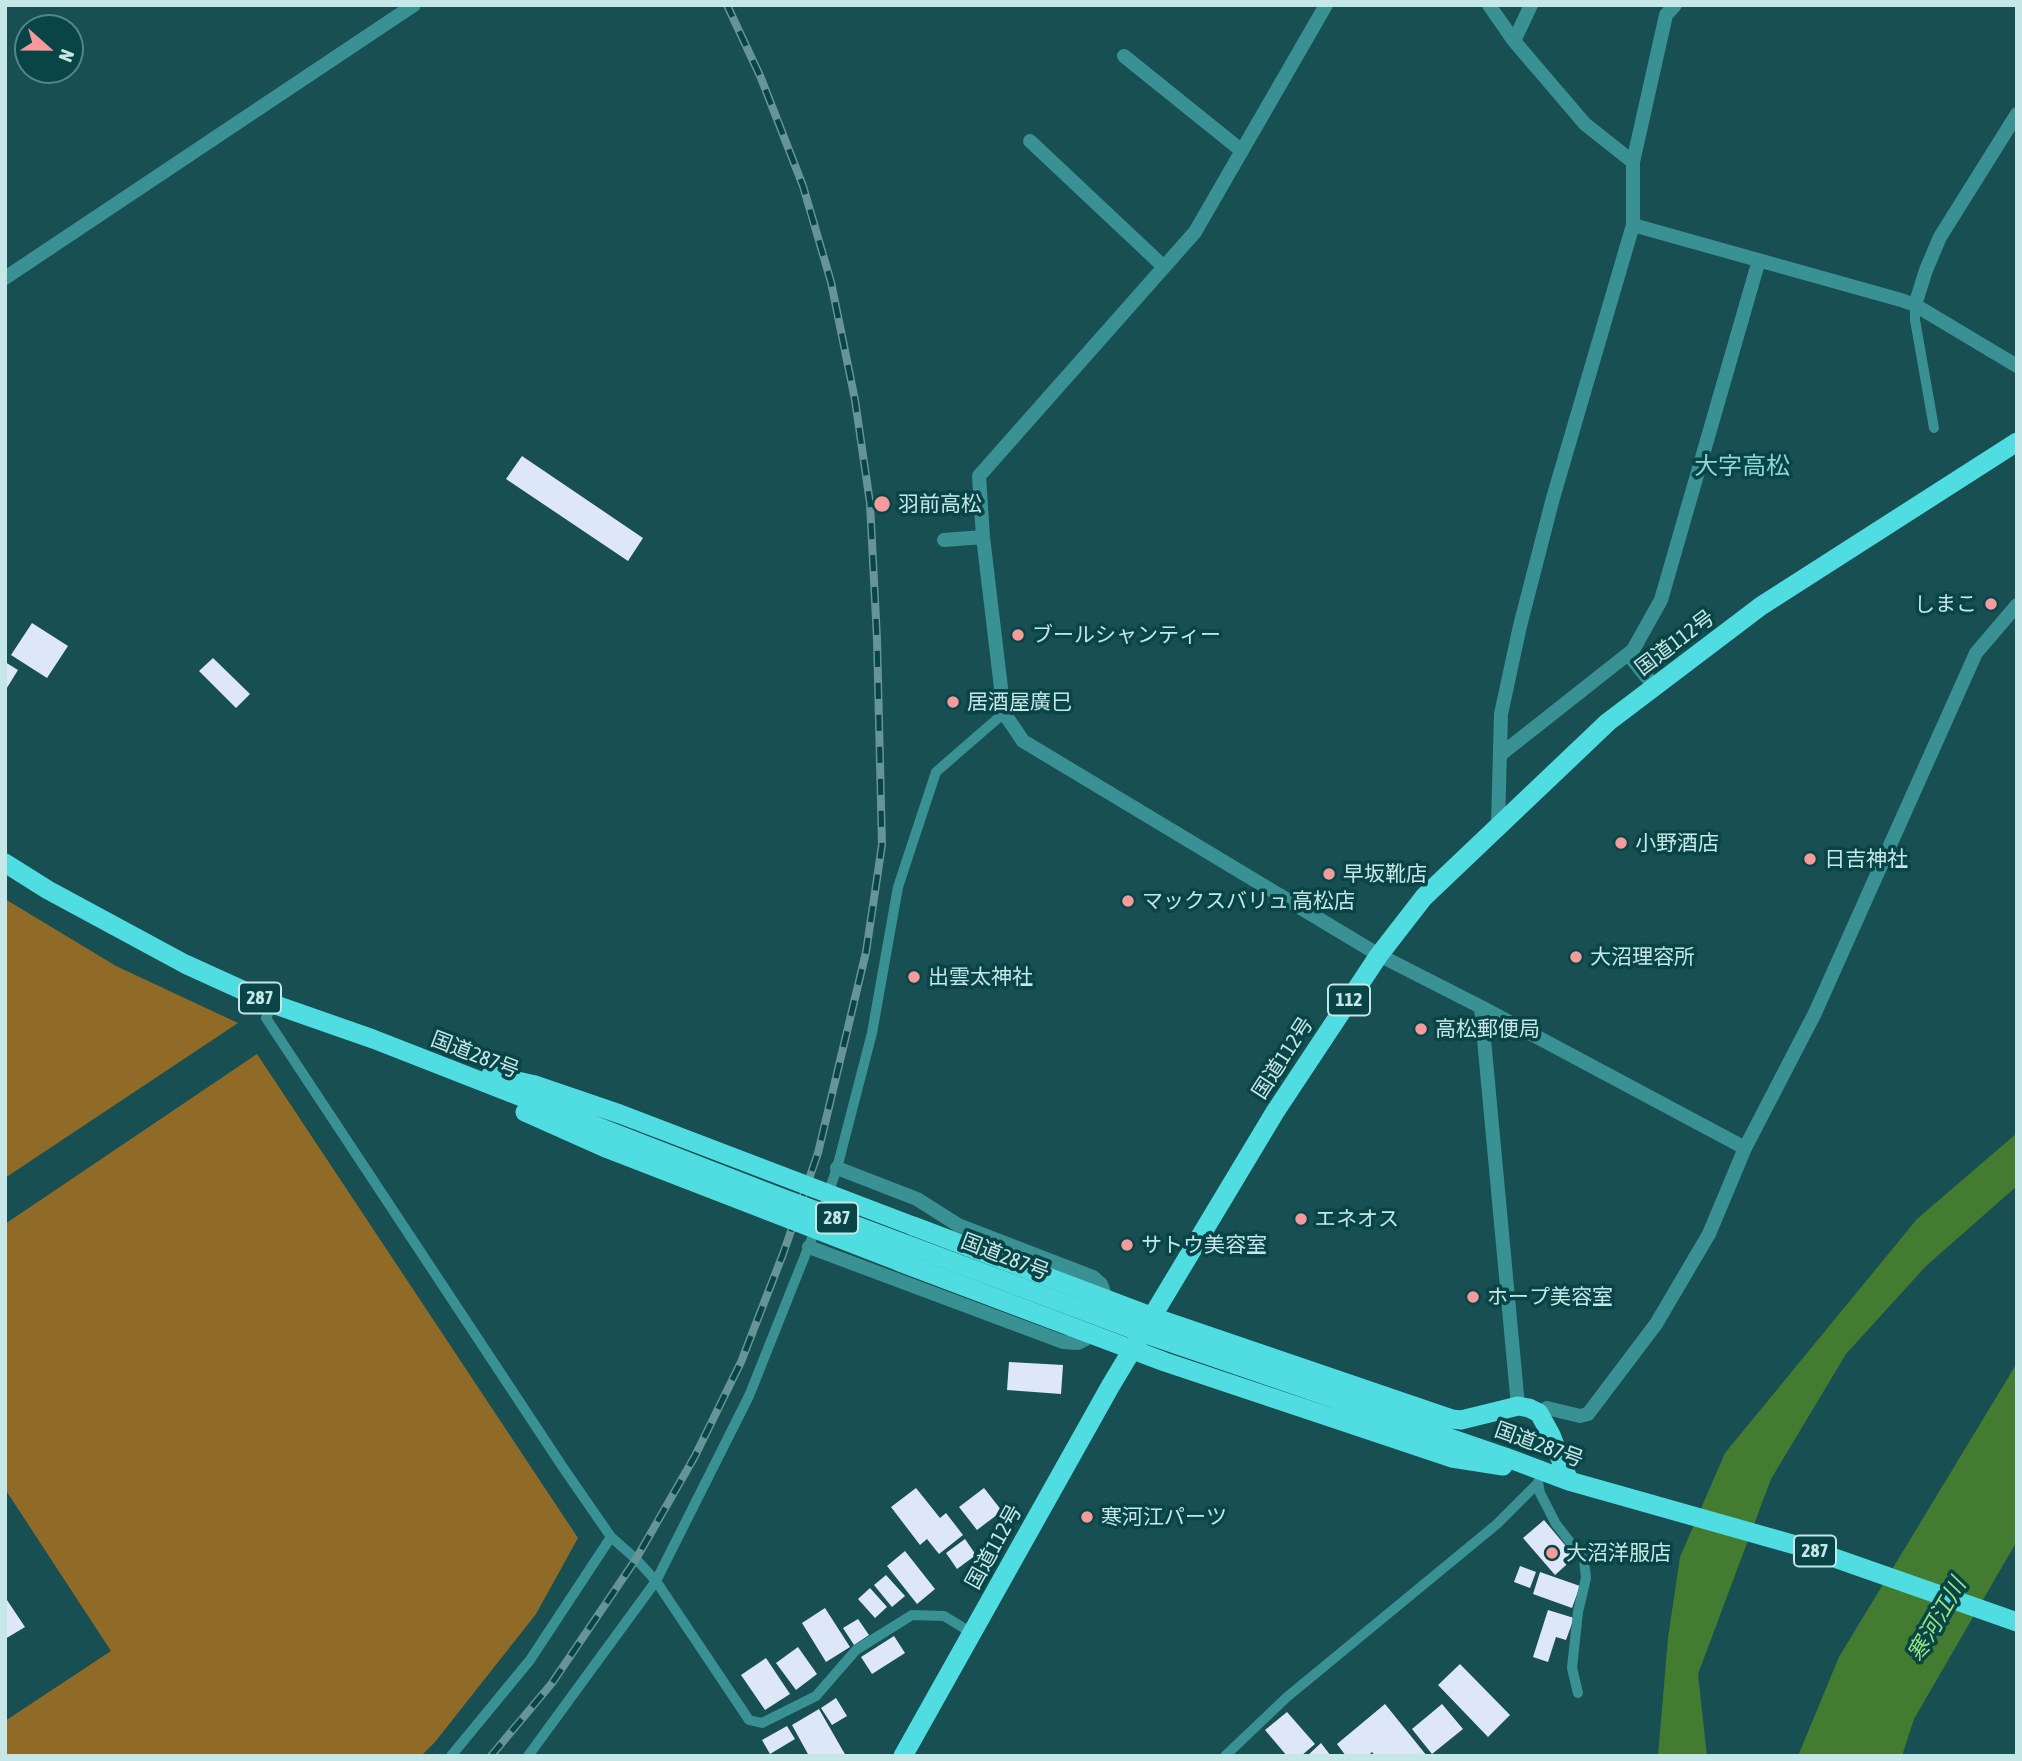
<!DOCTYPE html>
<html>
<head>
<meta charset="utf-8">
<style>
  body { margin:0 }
  #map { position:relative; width:2022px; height:1761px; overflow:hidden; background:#184f52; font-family:"Asap Condensed",sans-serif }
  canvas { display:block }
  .frame { position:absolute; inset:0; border:7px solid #c6e7e8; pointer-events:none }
  .north { position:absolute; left:14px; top:14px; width:70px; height:70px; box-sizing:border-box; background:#094447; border:2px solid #558587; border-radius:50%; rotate:111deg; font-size:19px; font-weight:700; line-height:28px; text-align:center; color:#c6e7e8 }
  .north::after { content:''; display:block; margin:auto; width:24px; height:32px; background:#f59b9c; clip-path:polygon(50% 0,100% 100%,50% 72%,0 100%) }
</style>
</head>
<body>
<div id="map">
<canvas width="2022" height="1761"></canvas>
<div class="frame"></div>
<div class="north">N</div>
</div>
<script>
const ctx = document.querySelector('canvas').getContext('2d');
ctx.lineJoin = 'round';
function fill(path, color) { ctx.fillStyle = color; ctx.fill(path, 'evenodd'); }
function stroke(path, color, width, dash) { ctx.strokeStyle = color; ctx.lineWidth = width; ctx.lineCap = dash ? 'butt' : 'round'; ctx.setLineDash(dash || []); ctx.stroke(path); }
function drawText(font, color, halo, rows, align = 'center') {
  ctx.font = font + ' "Asap Condensed","Noto Sans JP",sans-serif'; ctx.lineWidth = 7; ctx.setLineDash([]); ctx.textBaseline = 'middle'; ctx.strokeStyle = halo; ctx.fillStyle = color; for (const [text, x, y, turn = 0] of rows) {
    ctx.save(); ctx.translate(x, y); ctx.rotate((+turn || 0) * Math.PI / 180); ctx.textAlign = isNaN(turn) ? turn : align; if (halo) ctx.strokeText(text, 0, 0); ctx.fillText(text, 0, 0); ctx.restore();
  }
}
fill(new Path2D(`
  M5 899 116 966 238 1023 5 1178Z
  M257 1054 578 1538 536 1614 435 1742 421 1756H5V1721L111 1651 5 1489V1224Z`), '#906b28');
fill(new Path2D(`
  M2017 1133V1186L1926 1266 1846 1354 1771 1479 1698 1674 1707 1756H1658L1668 1638 1680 1557 1725 1453 1917 1219Z
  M2017 1363V1541L1914 1719 1902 1756H1798L1839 1657Z`), '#437c31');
fill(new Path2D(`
  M522 456 643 538 628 561 506 479Z
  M32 623 68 646 47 678 11 655Z
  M213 658 250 694 236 708 199 671Z
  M5 662 18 670 5 691Z
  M1009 1362 1063 1365 1061 1394 1007 1390Z
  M916 1488 940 1518 946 1513 963 1535 939 1554 927 1539 920 1545 891 1507Z
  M984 1488 1002 1511 977 1530 959 1507Z
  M1544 1520 1575 1557 1555 1575 1523 1538Z
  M965 1539 976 1555 957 1569 946 1553Z
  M905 1551 935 1589 917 1604 887 1566Z
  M1520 1566 1536 1572 1530 1588 1514 1582Z
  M1540 1572 1580 1586 1572 1608 1533 1594Z
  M886 1575 905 1596 892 1607 874 1585Z
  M870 1588 887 1607 875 1618 858 1599Z
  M5 1597 25 1627 5 1639Z
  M825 1608 850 1647 826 1662 802 1623Z
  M1548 1610 1574 1618 1566 1640 1556 1637 1548 1662 1533 1657Z
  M858 1619 869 1635 854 1645 843 1628Z
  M894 1636 905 1653 872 1674 861 1657Z
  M798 1647 817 1674 796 1690 776 1663Z
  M766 1658 790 1694 765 1710 741 1675Z
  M1460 1664 1510 1715 1488 1737 1438 1685Z
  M836 1698 847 1716 832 1725 821 1708Z
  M1385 1704 1427 1756H1375L1372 1752 1368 1756H1346L1337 1744Z
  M1442 1704 1463 1729 1432 1754 1412 1729Z
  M819 1709 846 1756H809L792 1725Z
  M1287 1712 1315 1744 1301 1756H1287L1265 1730Z
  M787 1726 795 1739 770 1754 762 1740Z
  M1321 1743 1331 1756H1307Z`), '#dde7f7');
stroke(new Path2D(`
  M1915 305V320L1934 428
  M273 1004 266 1018 562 1466 611 1537 636 1559 656 1581 749 1720 762 1723 816 1696 856 1650 912 1615 944 1616 972 1633
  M827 1197 837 1168 872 1033 898 887 936 772 1004 713
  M1538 1482 1540 1493 1556 1524 1584 1560 1586 1578 1578 1612 1572 1668 1578 1693
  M451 1756 530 1660 611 1537
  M528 1756 656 1581 749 1396 816 1228
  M1225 1756 1287 1697 1497 1524 1537 1484`), '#399194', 10);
stroke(new Path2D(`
  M1326 5 1195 232 979 476 983 537 1004 713 1023 741 1379 955
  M1489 5 1514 41
  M1124 56 1242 151
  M1030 141 1164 267
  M1633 162 1666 15 1675 5
  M1633 225 1901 300 1915 305 2017 366
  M5 278 414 5
  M1915 305 1926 270 1940 237 2017 114
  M944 540 983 537
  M1628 654 1655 687
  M1500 755 1633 650 1661 600 1759 260
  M1498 824 1501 714 1520 626 1553 498 1633 225V162L1585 124 1514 41 1531 5
  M837 1168 917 1199 958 1225 1093 1277 1101 1284 1106 1298
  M809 1247 1063 1342 1078 1343 1093 1335
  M1539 1413 1547 1408 1580 1416 1588 1414 1656 1324 1709 1234 1745 1148 1815 1013 1976 653 2017 605`), '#399194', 14);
stroke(new Path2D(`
  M1379 955 1481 1007 1518 1406
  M1481 1007 1745 1148`), '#399194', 14);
stroke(new Path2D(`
  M5 863 48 890 185 964 273 1004 373 1039 529 1100
  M491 1075 535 1085
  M913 1226 1153 1317 1452 1419 1461 1420 1518 1406 1529 1408 1539 1413 1551 1435 1569 1481
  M900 1262 1165 1362 1452 1458 1503 1466
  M1146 1334 1505 1457 1569 1481 1806 1548 2017 1622
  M903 1756 1111 1385 1275 1112 1379 955 1424 897 1608 722 1761 606 2017 442`), '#50dde2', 19);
const rail = new Path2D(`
  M491 1756 552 1683 636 1559 695 1456 741 1362 783 1254 818 1153 866 952 882 845 877 639 870 503 855 400 831 282 803 186 761 78 727 5`);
stroke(rail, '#679496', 8);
stroke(rail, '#094447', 5, [16]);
stroke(new Path2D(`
  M535 1085 620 1114 913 1226
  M529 1100 774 1195 1146 1334
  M525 1112 608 1149 900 1262`), '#50dde2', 19);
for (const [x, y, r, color] of [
  [882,504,9,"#f59b9c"],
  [1991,604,7,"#f59b9c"],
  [1018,635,7,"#f59b9c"],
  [953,702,7,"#f59b9c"],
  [1621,843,7,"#f59b9c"],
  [1810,859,7,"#f59b9c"],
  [1329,874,7,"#f59b9c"],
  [1128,901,7,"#f59b9c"],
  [1576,957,7,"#f59b9c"],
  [914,977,7,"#f59b9c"],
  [1421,1029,7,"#f59b9c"],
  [1301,1219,7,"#f59b9c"],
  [1127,1245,7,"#f59b9c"],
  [1473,1297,7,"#f59b9c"],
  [1087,1517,7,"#f59b9c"],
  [1552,1553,7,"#f59b9c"]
]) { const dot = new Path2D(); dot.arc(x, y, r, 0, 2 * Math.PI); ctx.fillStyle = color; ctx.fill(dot); stroke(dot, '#094447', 2.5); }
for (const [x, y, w] of [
  [260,998,42],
  [1349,1000,42],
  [837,1218,42],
  [1815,1551,42]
]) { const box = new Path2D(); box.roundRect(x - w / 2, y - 15.5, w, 31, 5); ctx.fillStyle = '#094447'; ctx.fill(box); stroke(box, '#c6e7e8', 2); }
drawText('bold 19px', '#c6e7e8', null, [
  ["287",260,998],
  ["112",1349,1000],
  ["287",837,1218],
  ["287",1815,1551]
]);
drawText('21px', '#c6e7e8', '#094447', [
  ["羽前高松",898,504],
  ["しまこ",1977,604,"right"],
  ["ブールシャンティー",1032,635],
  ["居酒屋廣巳",967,702],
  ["小野酒店",1635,843],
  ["日吉神社",1824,859],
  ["早坂靴店",1343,874],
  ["マックスバリュ 高松店",1142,901],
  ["大沼理容所",1590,957],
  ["出雲太神社",928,977],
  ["高松郵便局",1435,1029],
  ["エネオス",1315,1219],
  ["サトウ美容室",1141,1245],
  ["ホープ美容室",1487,1297],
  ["寒河江パーツ",1101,1517],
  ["大沼洋服店",1566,1553]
], 'left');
drawText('21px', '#c6e7e8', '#094447', [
  ["国道112号",1675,643,-37],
  ["国道287号",475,1055,21],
  ["国道112号",1283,1058,-57],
  ["国道287号",1005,1257,21],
  ["国道287号",1539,1445,20],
  ["国道112号",994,1547,-61]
]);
drawText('italic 23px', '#97e581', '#094447', [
  ["寒河江川",1937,1620,-60]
]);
drawText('24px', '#8fd6d8', '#094447', [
  ["大字高松",1742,466]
]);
</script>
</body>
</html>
